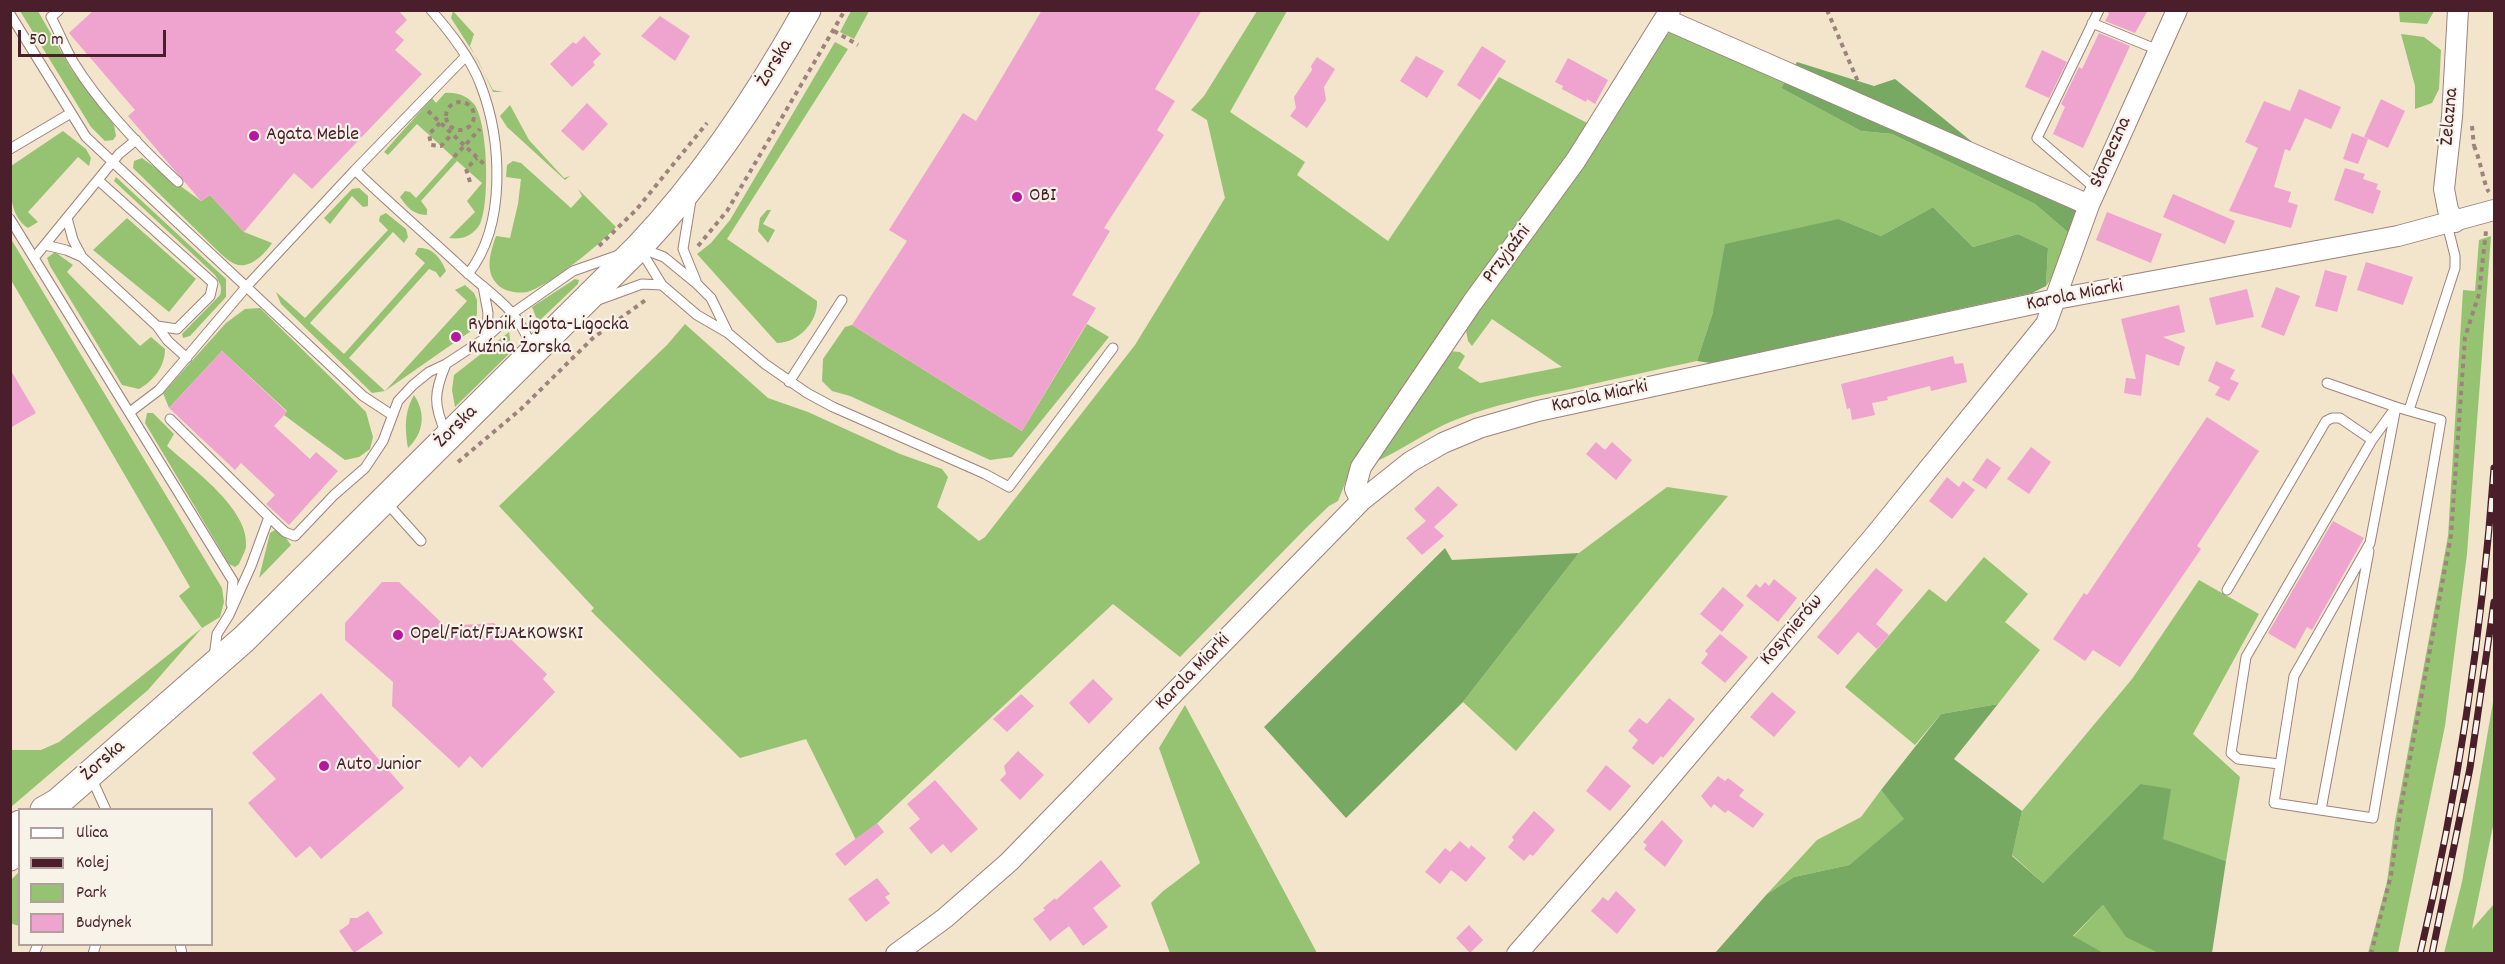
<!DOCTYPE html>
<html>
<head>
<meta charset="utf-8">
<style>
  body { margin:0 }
  #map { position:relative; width:2505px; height:964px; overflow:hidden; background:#f3e4cc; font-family:Dekko,sans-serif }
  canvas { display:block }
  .frame { position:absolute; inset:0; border:12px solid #4a1f2b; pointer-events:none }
  .legend { position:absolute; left:18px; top:808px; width:195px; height:138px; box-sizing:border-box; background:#f7f3e8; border:2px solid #b29e9c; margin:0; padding:8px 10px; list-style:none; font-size:18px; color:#4a1f2b }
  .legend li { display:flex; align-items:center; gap:12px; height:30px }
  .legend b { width:30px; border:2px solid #b29e9c }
  .scale { position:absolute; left:18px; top:30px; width:148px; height:27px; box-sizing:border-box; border:3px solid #4a1f2b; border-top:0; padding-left:8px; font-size:18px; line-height:21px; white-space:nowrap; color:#4a1f2b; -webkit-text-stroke:4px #f7f3e8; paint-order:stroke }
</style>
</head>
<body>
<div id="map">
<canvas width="2505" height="964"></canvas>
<div class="frame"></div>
<ul class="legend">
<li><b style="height:8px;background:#fff"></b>Ulica</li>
<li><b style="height:8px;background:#4a1f2b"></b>Kolej</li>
<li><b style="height:16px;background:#96c371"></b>Park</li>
<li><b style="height:16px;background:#efa4cf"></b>Budynek</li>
</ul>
<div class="scale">50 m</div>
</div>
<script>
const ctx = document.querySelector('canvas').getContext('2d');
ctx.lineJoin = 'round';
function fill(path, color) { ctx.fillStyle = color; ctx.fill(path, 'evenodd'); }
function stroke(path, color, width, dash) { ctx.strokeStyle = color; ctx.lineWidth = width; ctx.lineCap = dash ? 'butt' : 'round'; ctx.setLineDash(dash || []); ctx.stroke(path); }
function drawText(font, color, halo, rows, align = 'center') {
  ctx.font = font + ' Dekko,sans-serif'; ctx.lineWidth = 4.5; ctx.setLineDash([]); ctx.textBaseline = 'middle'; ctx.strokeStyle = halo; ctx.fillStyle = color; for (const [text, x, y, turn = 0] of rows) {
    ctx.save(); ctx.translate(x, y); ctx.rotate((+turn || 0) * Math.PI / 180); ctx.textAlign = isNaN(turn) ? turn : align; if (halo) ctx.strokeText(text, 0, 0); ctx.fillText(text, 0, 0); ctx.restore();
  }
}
fill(new Path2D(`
  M20 11H38L71 69 114 125 116 136 113 140 105 141 91 127Z
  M453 11 474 34 470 46 493 90 503 92H493L478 60 451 18Z
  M851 11H869L854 39 840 32Z
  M1257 11H1287L1230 112 1305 162 1297 175 1388 241 1499 77 1589 124 1350 471 1338 501 1329 506 1306 528 1180 657 1113 604 857 842 806 739 740 758 591 611 594 608 499 506 667 345 685 324 768 398 808 412 900 454 942 469 948 477 937 507 979 541 985 537 1135 345 1225 198 1207 120 1191 110 1204 96Z
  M2399 11V10L2434 11 2427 24 2400 22Z
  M1680 31 1787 78 1781 88 1861 131 1892 134 2035 204 2070 234 2050 281 2046 286 2048 248 2018 234 1973 247 1933 207 1881 236 1839 219 1713 312 1697 361C1655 370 1613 379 1571 389 1532 397 1492 405 1455 420 1425 432 1400 452 1370 464L1448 351 1460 352 1465 356 1458 368 1480 383 1562 367 1492 319 1472 346 1468 341 1465 325 1656 44 1669 33Z
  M2401 34 2424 37 2441 50 2439 89 2432 103 2415 109V86Z
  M835 42 848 49 727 239 817 301C818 322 798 343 777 343L697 254 711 243 730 220Z
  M445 93C456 92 466 95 474 104 488 122 490 204 480 224 473 236 462 240 449 238L475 212 467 201 482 183 457 161 421 201 427 209V215C412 214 408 208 400 197L405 191 410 192 416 198 453 157 417 124 388 155 384 152 432 98 436 103Z
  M510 105 529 140 564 178 570 176 565 180 507 127 500 116Z
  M63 131 86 149 91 158 89 166 78 157 28 212 38 222 28 228C8 215 10 186 11 166Z
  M142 158 201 201 210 195 244 232 272 243C265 254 249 270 235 264 230 262 226 258 222 255L133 168 134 161Z
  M513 161 521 163 571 208 582 196 578 189 616 227C601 244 547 287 527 292 517 294 503 291 497 284 484 270 491 251 496 236L510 238 518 204 521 179 506 177 507 165Z
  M116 177 226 279V297L190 336 183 338 182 334 220 295C223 287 219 282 215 275L114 181Z
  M359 188 368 196V206L363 207 352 196 330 224 324 218 352 189Z
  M767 210H771L763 224 775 230 768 243 758 231 760 218Z
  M386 213 406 229 408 237 404 243 393 232 310 323 344 354 425 263 415 254 418 248C432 247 441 258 446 271L440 278 436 272 429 269 349 358 385 391 467 301 455 290 465 285 474 293 477 300V314L471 331 385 391 372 393 281 304 276 292 305 318 388 230 379 221 380 216Z
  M127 218 196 279 169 312 93 250Z
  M2491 236 2467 554 2445 726 2398 953H2368L2387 882 2395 821 2448 536 2463 290 2475 291 2479 240Z
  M11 239 222 588 224 602 220 617 202 628 148 690 11 807V750H41L59 742 202 628 179 596 190 587 11 280Z
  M55 252 73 265 67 272 140 346 151 337 165 349C165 367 153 381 139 389L122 385 50 266 47 258Z
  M575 279 579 280 578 284 538 322 532 307Z
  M260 308 366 412 373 437 370 449 359 457 345 460 284 415 287 411 222 351 169 408 163 393 226 323 245 309Z
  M1087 324 1109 337 1012 457 990 460 850 396 832 391 822 381 823 359 845 327 852 325 1022 431Z
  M509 332 512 351 455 407 452 390 454 375Z
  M414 395C426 413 424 433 408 448 405 428 404 413 414 395Z
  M147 413H153L174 434 167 446C192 469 250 509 246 547 245 552 241 559 239 564L235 567 229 564 145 423Z
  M1667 487 1728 496 1516 751 1463 702 1579 553Z
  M275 530 286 538 291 545 259 578 270 533Z
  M1984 557 2028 594 2005 622 2040 650 1998 704 1941 714 1915 745 1845 687 1929 589 1946 602Z
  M2199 580 2259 614 2193 734 2240 777 2226 861 2163 840 2140 784 2043 883 2012 855 2022 811 2132 679Z
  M2494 696V821L2472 929 2494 904V953H2444L2462 882Z
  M1185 705 1317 953H1170L1151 903 1162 892 1200 863 1159 748Z
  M1881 790 1905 819 1849 865 1794 877 1767 894 1817 840 1861 817Z
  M19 872V926L10 923 11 880Z
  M2103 905 2126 936 2158 953H2104L2073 937Z`), '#96c371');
fill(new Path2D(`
  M1797 62 1874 86 1895 79 1982 150 2086 196 2070 234 2035 204 1892 134 1861 131 1781 88Z
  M1933 207 1973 247 2018 234 2048 248 2046 286 2032 293 1710 363 1697 361 1713 312 1725 244 1839 219 1881 236Z
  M1445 548 1452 560 1579 553 1463 702 1346 818 1264 727Z
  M1998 704 1954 759 2022 811 2012 856 2043 883 2140 784 2171 789 2163 839 2226 861 2212 953H2158L2126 937 2103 905 2073 936 2104 953H1715L1767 894 1794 877 1849 865 1904 819 1881 790 1941 714Z`), '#78a963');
fill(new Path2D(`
  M94 10H398L407 20 395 32 404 40 395 50 422 74 312 189 294 173 244 232 210 195 201 201 128 116 135 110 69 33Z
  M1042 10H1202L1155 89 1175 101 1157 130 1164 135 1104 228 1110 231 1072 295 1096 308 1022 431 852 325 907 241 889 230 963 113 976 121Z
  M2106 10H2148L2135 33 2105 21 2109 14Z
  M660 16 690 36 675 61 641 36Z
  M2099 33 2130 46 2083 148 2053 134 2065 107 2061 104 2079 67 2082 69Z
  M584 36 601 54 593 62 595 65 572 87 550 64 573 42 576 44Z
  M1482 46 1506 61 1480 100 1457 85Z
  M2042 50 2067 62 2049 98 2025 87Z
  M1416 56 1444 71 1427 98 1400 81Z
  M1317 57 1335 69 1324 87 1326 100 1307 128 1290 116 1296 108 1294 97 1312 70 1311 66Z
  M1568 58 1608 80 1595 104 1587 99 1586 102 1562 89 1563 86 1555 82Z
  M2299 89 2341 107 2331 129 2305 118 2290 151 2285 149 2274 187 2291 192 2288 202 2298 205 2291 228 2229 211 2258 148 2245 142 2264 101 2290 111Z
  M2381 99 2405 111 2388 148 2364 137Z
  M587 103 608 124 583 151 561 131Z
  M2352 133 2368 139 2358 164 2343 159Z
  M2345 168 2365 174 2363 179 2378 184 2376 189 2381 191 2373 214 2334 200Z
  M2173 194 2235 221 2225 244 2163 217Z
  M2107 212 2162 234 2151 263 2096 240Z
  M2366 262 2413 277 2403 305 2357 290Z
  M2325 270 2347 276 2337 312 2315 306Z
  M2276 287 2300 296 2284 336 2261 327Z
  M2247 289 2254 317 2216 325 2209 298Z
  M2179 305 2185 332 2163 337 2185 347 2179 366 2146 354 2141 396 2124 393 2126 378 2136 379 2121 319Z
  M222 351 287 412 274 426 310 459 316 452 338 471 289 525 266 504 275 495 241 463 235 470 169 408Z
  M1953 356 1955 364 1963 363 1967 382 1931 391 1930 386 1887 397 1888 400 1872 403 1875 415 1852 420 1850 408 1847 409 1841 384Z
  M2216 361 2235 370 2230 379 2239 383 2229 401 2215 395 2220 387 2208 381Z
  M10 369 36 413 10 428Z
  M2207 417 2259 451 2197 546 2201 549 2120 667 2093 650 2085 661 2053 639 2084 593 2087 595Z
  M1596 442 1605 450 1612 442 1632 460 1616 480 1586 454Z
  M2031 447 2051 462 2029 494 2007 479Z
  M1987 458 2001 468 1986 489 1972 480Z
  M1947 477 1959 487 1963 481 1975 490 1952 519 1929 501Z
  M1438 486 1458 505 1434 527 1444 536 1422 555 1406 538 1426 521 1414 509Z
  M2333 521 2364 538 2312 630 2307 627 2295 649 2268 633Z
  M1876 568 1903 590 1876 624 1889 635 1877 649 1858 632 1838 655 1817 637Z
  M1774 579 1797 598 1778 622 1746 596 1756 584 1760 588 1765 582 1769 586Z
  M382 582H399L445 626 494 623 547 674 543 679 555 692 482 768 470 756 459 768 392 706 393 682 345 640V623Z
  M1723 587 1744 605 1722 632 1700 614Z
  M1720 634 1748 657 1725 683 1701 663 1708 654 1705 651Z
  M1093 679 1113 699 1089 724 1069 703Z
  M1772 692 1796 712 1774 737 1750 717Z
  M321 693 404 788 321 859 310 846 296 858 248 803 276 779 252 753Z
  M1021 694 1034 706 1007 732 993 719Z
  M1669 698 1695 719 1663 758 1661 756 1653 765 1632 748 1638 740 1628 731 1639 718 1647 724Z
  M1018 751 1044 775 1020 800 1000 780 1006 774 1004 766Z
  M1606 765 1631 786 1610 811 1586 791Z
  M1718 776 1725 781 1728 778 1744 790 1739 796 1764 814 1753 828 1728 810 1725 813 1714 804 1711 808 1701 796Z
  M935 780 978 829 951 853 943 844 931 854 909 828 920 819 907 804Z
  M1534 811 1555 830 1533 856 1530 854 1524 861 1508 847 1514 840 1512 837Z
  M1662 820 1683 841 1665 867 1644 849 1647 845 1643 842Z
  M877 823 884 832 845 866 835 854Z
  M1460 841 1469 849 1471 845 1486 858 1466 882 1451 870 1440 884 1425 872 1445 848 1450 852Z
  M1101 860 1121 886 1093 908 1108 927 1083 946 1069 926 1050 941 1033 919 1045 910 1043 908 1055 898 1056 900Z
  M877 878 890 894 885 897 890 903 866 922 848 899Z
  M1616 891 1636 910 1617 934 1591 911 1603 897 1608 901Z
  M368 911 383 933 354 953 339 931 349 924 350 918H357Z
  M1469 925 1483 940 1470 953 1456 938Z`), '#efa4cf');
const lane = new Path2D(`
  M59 10 51 17C59 32 65 48 74 63 102 108 140 147 178 182
  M431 10C450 32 470 57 480 83 502 139 507 225 468 274
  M10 14 86 137 363 396 392 415
  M2092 23 2158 50
  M10 149 71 113
  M355 170 466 56
  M98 180 213 283 210 296 177 329 157 326
  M2096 189 2037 138 2099 10
  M691 200 683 249 696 281
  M67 218 73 240 82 257
  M10 219 233 581 231 604
  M45 245 66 250 82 257 157 326 168 341 187 358
  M640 249 662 285
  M643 249 664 257 697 284 711 298 728 333
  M34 258 119 154 136 140
  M483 286 488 313 487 337
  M598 300 642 284 662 285 697 315 728 333 765 364 807 393 833 407 985 474 1009 487 1113 348
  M446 364C434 392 433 405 446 433
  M789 382 842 300
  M2396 407 2441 420 2373 818 2274 803 2294 676 2370 543Z
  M2409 410 2455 268V256L2447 224
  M130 412 159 390 247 286 355 170C390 204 428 236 464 270 495 298 516 307 532 348
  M170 419 269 517
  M386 502 421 541
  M2227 590 2326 421 2332 418H2340L2372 440 2396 407 2327 383
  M214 657 217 634 229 615 251 566 269 517 285 532 295 536 334 495 365 468 383 441 398 401 413 385 429 372 446 364 487 337 513 313 573 271 619 255
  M2279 764 2238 759 2231 753 2246 657 2372 440
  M91 777 106 810
  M2321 810 2369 551
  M180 944 182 954
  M34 954 38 944
  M93 954 96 944`);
const street = new Path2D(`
  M1665 19 2089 205
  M2455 222 2448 210 2444 189 2452 117 2458 10
  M1361 501 1355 489 1361 467 1472 303 1576 160 1670 10
  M896 954 945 918 1009 862 1361 501 1410 462 1443 443 1479 428 1538 411 2056 299 2398 236 2494 210
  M1517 954 1633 821 1875 535 2046 324 2089 205 2177 10`);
const secondary = new Path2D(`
  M44 810 58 802 244 639 639 247C706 176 759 96 807 10
  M10 830 20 824
  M10 857 20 849`);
stroke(lane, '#9e827c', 11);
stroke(street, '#9e827c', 22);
stroke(secondary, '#9e827c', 29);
stroke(new Path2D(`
  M1827 10 1859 84
  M834 31 858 45
  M446 116a14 14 0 1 1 28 0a14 14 0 1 1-28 0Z
  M428 111 484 164
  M440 123 429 134 431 145 441 146 452 134
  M2472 126 2474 146
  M2474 146C2480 158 2484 186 2489 192
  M454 157 480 129
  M470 182 466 169 477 158
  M599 246 636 210 707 123
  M698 246 727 211 845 10
  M458 462 521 409 593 338 647 299
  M2371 954 2391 875 2401 807 2451 536 2465 337 2479 294 2486 231`), '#9e827c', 4, [4.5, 4.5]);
stroke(lane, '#fff', 9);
stroke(street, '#fff', 20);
stroke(secondary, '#fff', 27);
const rail = new Path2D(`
  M2420 954C2458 794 2482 632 2494 468
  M2432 954 2470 768 2494 602`);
stroke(rail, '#4a1f2b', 7);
stroke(rail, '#f7f3e8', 4.5, [14]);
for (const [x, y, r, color] of [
  [254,136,6,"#b5179e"],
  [1017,197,6,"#b5179e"],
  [456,337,6,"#b5179e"],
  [398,635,6,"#b5179e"],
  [324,766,6,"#b5179e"]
]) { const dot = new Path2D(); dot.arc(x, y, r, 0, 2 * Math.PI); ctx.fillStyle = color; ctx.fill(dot); stroke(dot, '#f7f3e8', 2); }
drawText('20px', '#4a1f2b', '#f7f3e8', [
  ["Żorska",776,64,-59],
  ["Żelazna",2451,117,-85],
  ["Słoneczna",2112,153,-66],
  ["Przyjaźni",1508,255,-53],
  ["Karola Miarki",2075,297,-11],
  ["Karola Miarki",1600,398,-12],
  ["Żorska",457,428,-45],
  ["Kosynierów",1793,631,-50],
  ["Karola Miarki",1194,673,-46],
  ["Żorska",104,762,-41]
]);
drawText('20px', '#4a1f2b', '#f7f3e8', [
  ["Agata Meble",266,136],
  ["OBI",1029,197],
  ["Rybnik Ligota-Ligocka",468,326],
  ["Kuźnia Żorska",468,349],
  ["Opel/Fiat/FIJAŁKOWSKI",410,635],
  ["Auto Junior",336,766]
], 'left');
</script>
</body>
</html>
